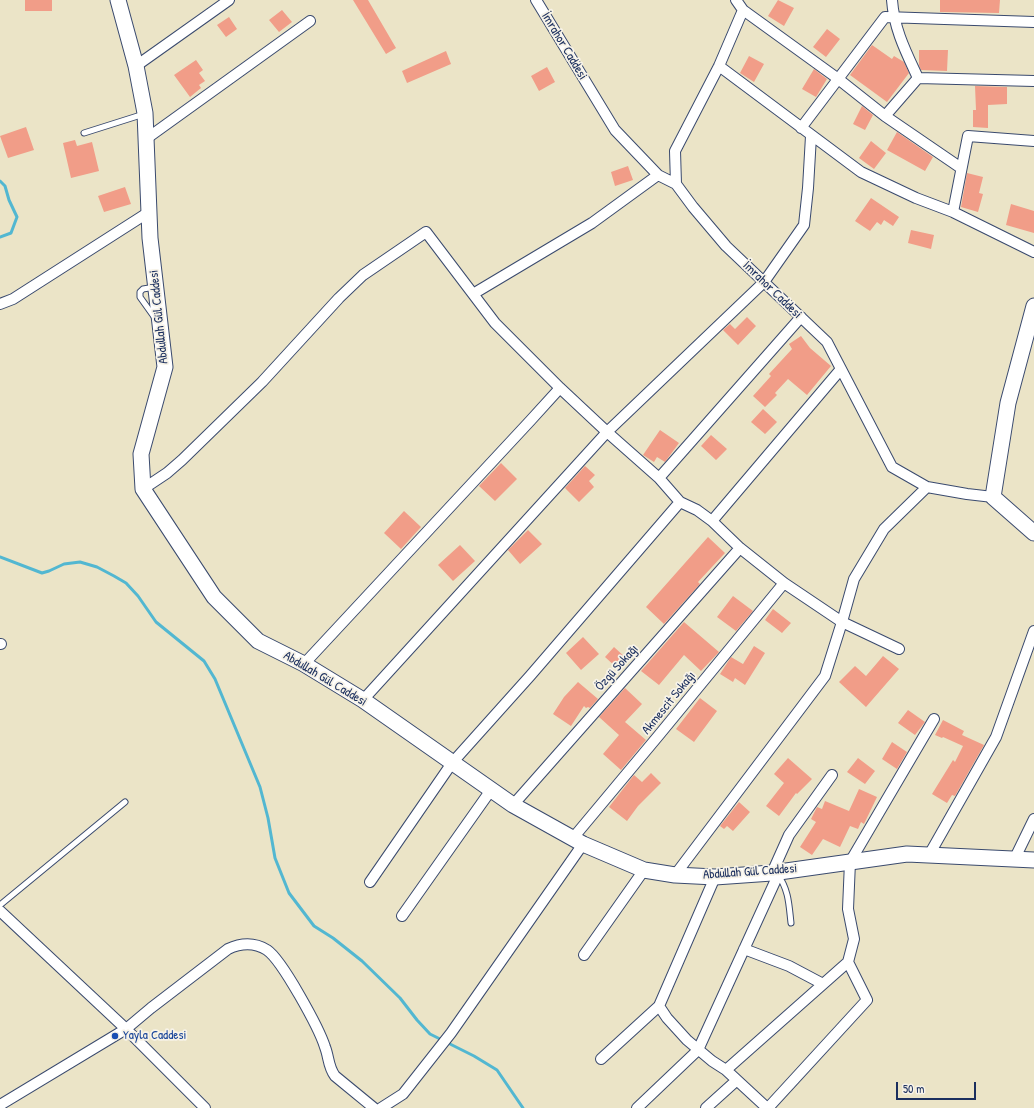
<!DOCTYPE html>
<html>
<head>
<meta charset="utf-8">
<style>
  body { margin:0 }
  #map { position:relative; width:1034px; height:1108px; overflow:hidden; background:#ebe4c7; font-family:"Patrick Hand",sans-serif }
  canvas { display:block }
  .scale { position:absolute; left:896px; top:1082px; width:80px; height:18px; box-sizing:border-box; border:2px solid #1b2f5e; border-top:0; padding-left:5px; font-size:12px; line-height:14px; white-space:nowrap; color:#1b2f5e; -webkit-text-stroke:3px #f7f3e8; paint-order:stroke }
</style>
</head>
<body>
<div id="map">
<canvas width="1034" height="1108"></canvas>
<div class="scale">50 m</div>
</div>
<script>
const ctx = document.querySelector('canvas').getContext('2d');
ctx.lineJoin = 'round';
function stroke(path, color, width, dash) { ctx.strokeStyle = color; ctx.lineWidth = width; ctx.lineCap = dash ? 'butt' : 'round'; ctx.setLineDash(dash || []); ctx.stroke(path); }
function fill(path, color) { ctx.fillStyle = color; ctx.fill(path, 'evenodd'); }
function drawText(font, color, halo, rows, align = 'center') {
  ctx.font = font + ' "Patrick Hand",sans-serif'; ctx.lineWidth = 3.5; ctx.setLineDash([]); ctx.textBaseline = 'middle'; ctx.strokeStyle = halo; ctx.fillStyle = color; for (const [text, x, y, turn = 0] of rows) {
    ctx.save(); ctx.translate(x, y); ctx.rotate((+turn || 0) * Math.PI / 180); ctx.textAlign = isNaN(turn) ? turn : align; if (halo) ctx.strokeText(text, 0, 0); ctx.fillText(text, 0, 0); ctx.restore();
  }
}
stroke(new Path2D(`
  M0 181 5 186 9 200 17 217 11 233 0 237
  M0 557 42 573 49 571 64 564 80 562 97 567 114 576 126 583 138 596 156 622 204 661 215 679 260 787 268 818 275 858 289 893 314 926 333 938 362 961 400 998 417 1020 430 1034 474 1056 497 1070 523 1108`), '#52b7d1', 3);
fill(new Path2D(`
  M25 0H52V11H25Z
  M353 0H368L396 48 386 54Z
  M778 0 794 8 784 26 768 16Z
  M940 0H1000L999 13 940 12Z
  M282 10 292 22 279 32 269 20Z
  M229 17 237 29 226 37 217 25Z
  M827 29 840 39 826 57 813 47Z
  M872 45 892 59 894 56 904 62 909 73 887 102 850 75Z
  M919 50H948L947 71 921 70 919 65Z
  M446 51 451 64 407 83 402 71Z
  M749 56 764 64 754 82 740 73Z
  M196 60 203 70 199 73 205 81 199 85 201 88 190 97 174 75Z
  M547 67 555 82 539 91 531 76Z
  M814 69 827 79 816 97 802 89Z
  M975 86 1007 87V104L988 105V128L973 127V110H976Z
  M862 106 873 115 865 130 853 124Z
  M26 127 34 150 8 158 0 136Z
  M897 132 933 157 925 171 887 150Z
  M75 140 77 146 92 142 99 171 71 178 63 143Z
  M871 141 886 153 874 169 859 158Z
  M628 166 633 180 615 186 611 172Z
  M967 173 983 177 979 193 983 194 978 212 961 207Z
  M125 187 131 204 104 212 98 196Z
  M871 198 899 217 893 226 884 220 881 225 877 222 870 231 855 221Z
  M1011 204 1034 211V233L1006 225Z
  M911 230 934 235 931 249 908 243Z
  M747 317 756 326 738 345 723 330 730 324 735 329Z
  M801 336 810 348 831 366 807 395 788 379 775 393 777 395 765 407 753 396 771 376 769 374 792 349 789 344Z
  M763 409 777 422 765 434 751 422Z
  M660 430 679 443 665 462 657 457 654 462 643 455Z
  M711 435 727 449 716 460 701 446Z
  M501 463 517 479 495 501 479 486Z
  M585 466 595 475 589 481 594 487 579 502 565 488Z
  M404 511 421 527 401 549 384 533Z
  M528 530 542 544 520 564 508 550Z
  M708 537 725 553 698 582 700 584 664 624 646 607Z
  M460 545 475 561 453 581 438 565Z
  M733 596 753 611 736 631 717 617Z
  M773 609 791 623 782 633 765 620Z
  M684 622 719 652 701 671 684 655 659 685 641 671Z
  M583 637 599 654 581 670 566 653Z
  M754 646 765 653 745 685 735 678 733 682 720 674 731 657 743 664Z
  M614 647 626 658 617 668 605 657Z
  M883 656 899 669 866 707 839 682 855 666 866 676Z
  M578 682 598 699 590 708 588 707 586 708 584 706 571 726 553 714 564 697Z
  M625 688 642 704 625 722 646 740 621 770 603 754 619 735 599 717Z
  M700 698 717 711 694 742 676 729Z
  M908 710 925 722 915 735 898 723Z
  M943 720 964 731 962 735 984 745 955 796 952 795 947 803 932 794 953 760 955 762 963 746 943 737 942 738 935 735Z
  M892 742 907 752 897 769 882 759Z
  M788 758 812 779 797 794 796 793 779 816 766 806 784 783 774 774Z
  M858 758 875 771 865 784 847 772Z
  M651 773 661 783 638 806 627 821 609 807 634 775 642 782Z
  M859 789 877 797 864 824 861 822 858 829 850 826 840 847 823 839 812 855 800 847 816 822 811 819 817 807 822 809 825 801 849 811Z
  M739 802 750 812 733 831 727 826 724 829 720 826Z`), '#f19d88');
const lane = new Path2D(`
  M84 133 144 114
  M155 287 143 289 140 292V297L155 318
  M778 875C789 890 789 906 791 923
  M0 905 125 802`);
const street = new Path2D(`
  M536 0 615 130 658 175 676 184 693 207 726 246 827 342 892 467 927 487 967 494 993 497
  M736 0 743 10 837 78 885 116 961 168
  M892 0C894 29 906 52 918 78
  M136 66 229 0
  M719 66 861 172 916 198 953 212 1034 252
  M885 116 918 78 1034 81
  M801 128 885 17 1034 22
  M146 139 310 21
  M676 184 675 151 719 66 743 10
  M953 212 968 136 1034 141
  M473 294 592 223 658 175
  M0 304 13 299 149 212
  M659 478 801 317
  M143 489 167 473 182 460 262 382 339 298 363 275 426 232 495 323 560 388 607 432 659 478 680 502 697 510 712 521 740 548 784 583 842 622 899 649
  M712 521 841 369
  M0 644H1
  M304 664 530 421 560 388
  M363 700 607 432 764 282 804 225 808 188 811 136
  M513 805 740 548
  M573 838 659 735 784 583
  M929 855 996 737 1034 631
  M1014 860 1034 819
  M772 873 789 835 832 775
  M675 875 825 676 842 622 854 579 884 529 927 487
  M370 882 452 763 530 676 680 502
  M0 911 126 1029 205 1108
  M402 916 491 790
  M744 949 789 966 823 984
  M584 955 644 870
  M659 1006 667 1018 687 1040 712 1061 726 1070 767 1108
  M601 1059 659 1006 715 877
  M726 1070 848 962 854 939 848 909 850 862 934 719
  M0 1105 126 1029 151 1008 228 949C241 943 254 942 267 950 282 960 319 1028 325 1047 329 1057 328 1067 335 1076L374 1108
  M381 1108 403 1094 451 1033 583 844
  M637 1108 698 1050 778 875V872
  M706 1108 737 1080
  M768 1108 867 1000 848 962`);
const secondary = new Path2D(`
  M118 0 136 66 145 113 150 238 165 367 141 454 143 489 214 597 258 641 304 664 363 700 513 805 583 844 644 870 675 875 715 877 772 873 907 854 1034 860
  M1034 306 1008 403 993 497 1034 533`);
stroke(lane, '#3a4a6e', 7);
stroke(street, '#3a4a6e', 12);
stroke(secondary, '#3a4a6e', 17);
stroke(lane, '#fff', 5);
stroke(street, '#fff', 10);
stroke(secondary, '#fff', 15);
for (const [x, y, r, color] of [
  [115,1036,4,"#1a4fb4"]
]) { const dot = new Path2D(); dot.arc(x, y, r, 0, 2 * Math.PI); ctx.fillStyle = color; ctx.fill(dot); stroke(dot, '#f7f3e8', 1.5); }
drawText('13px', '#1b2f5e', '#f7f3e8', [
  ["İmrahor Caddesi",564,46,59],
  ["İmrahor Caddesi",772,290,44],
  ["Abdullah Gül Caddesi",159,317,-96],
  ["Özgü Sokağı",617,668,-48],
  ["Abdullah Gül Caddesi",325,679,31],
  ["Akmescit Sokağı",669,703,-51],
  ["Abdullah Gül Caddesi",750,872,-4]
]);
drawText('13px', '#164399', '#f7f3e8', [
  ["Yayla Caddesi",123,1036]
], 'left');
</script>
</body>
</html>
